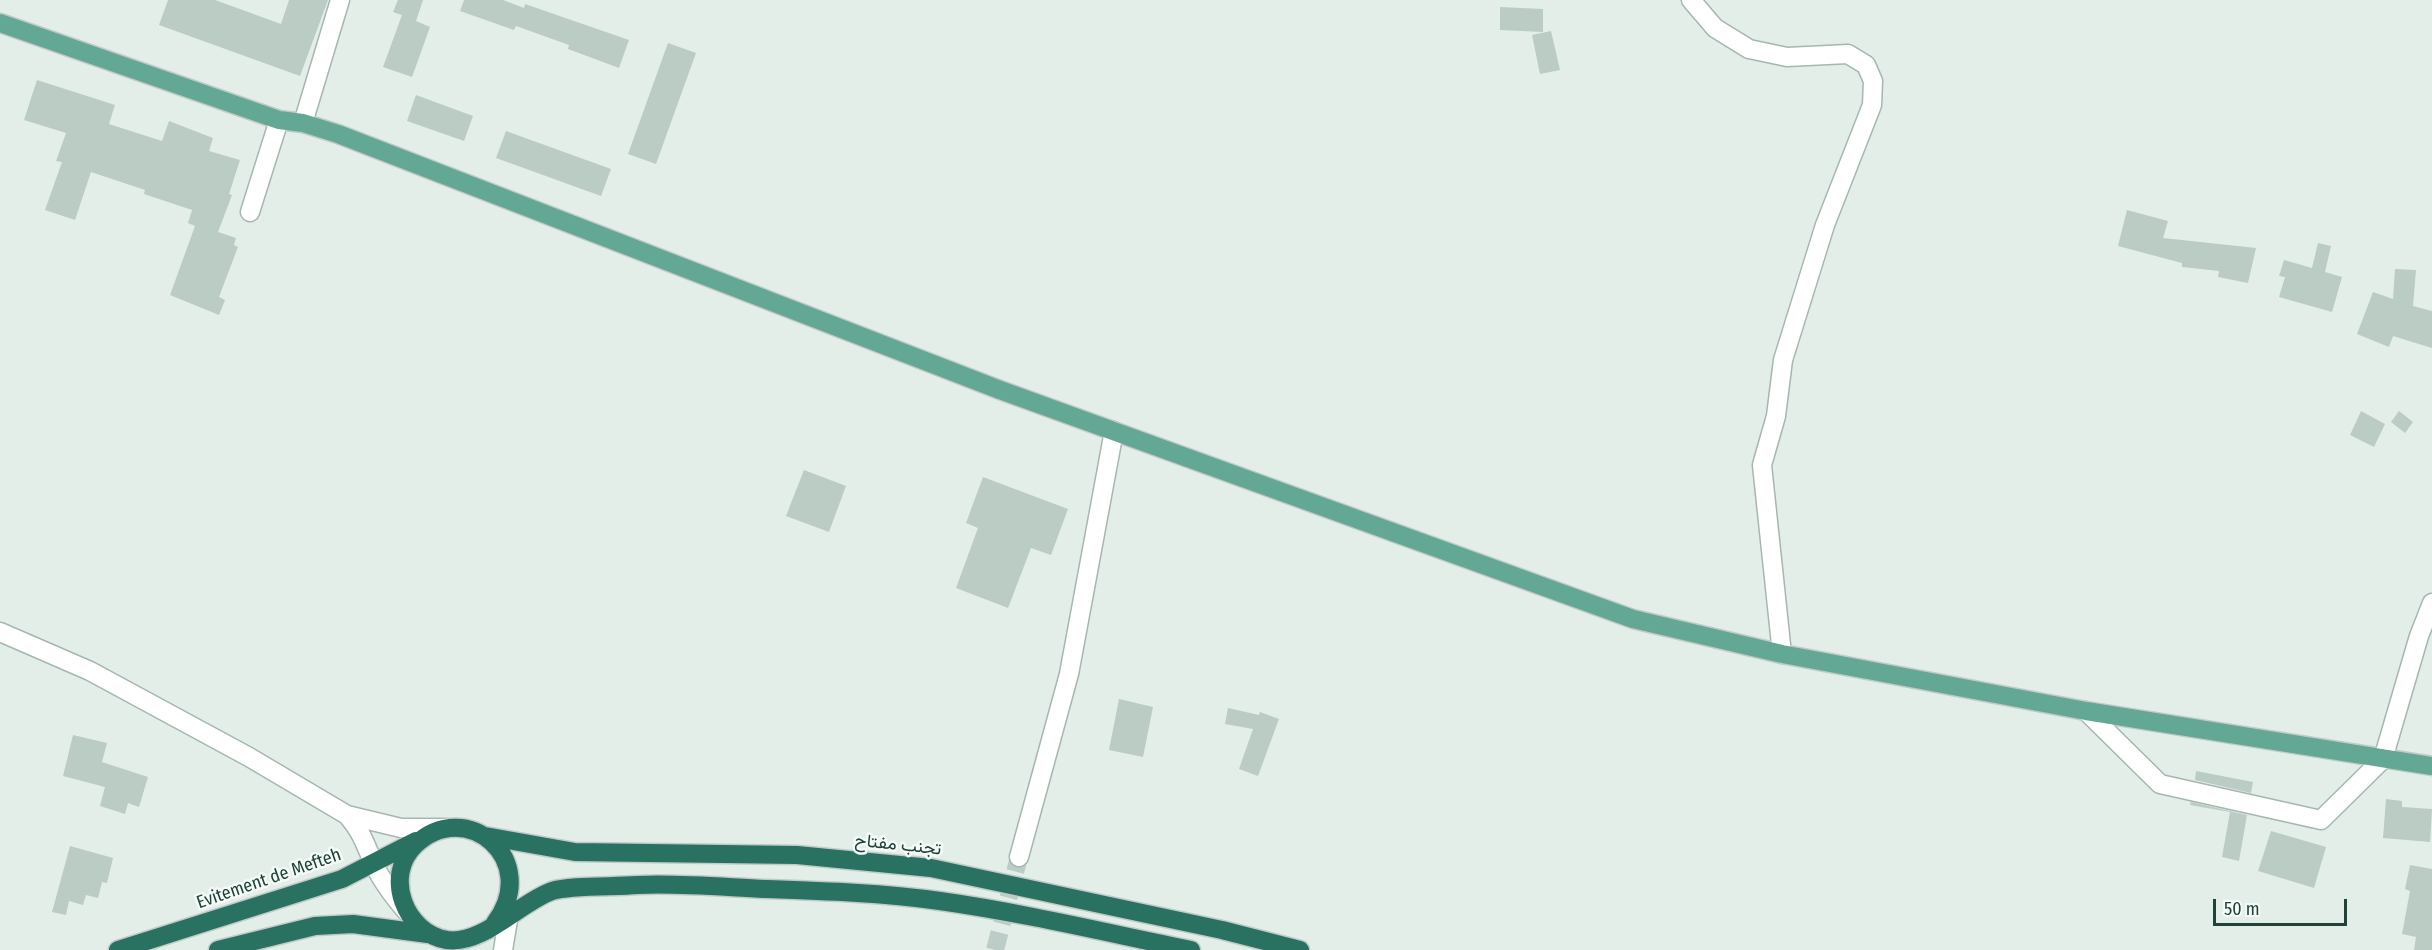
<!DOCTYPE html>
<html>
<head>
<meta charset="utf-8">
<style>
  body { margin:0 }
  #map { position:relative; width:2432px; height:950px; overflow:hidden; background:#e3eee9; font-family:"Fira Sans Condensed",sans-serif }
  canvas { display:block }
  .scale { position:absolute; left:2213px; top:899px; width:134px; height:27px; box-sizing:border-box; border:3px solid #204238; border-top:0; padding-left:8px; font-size:18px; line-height:21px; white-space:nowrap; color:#204238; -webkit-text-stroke:4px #f4faf7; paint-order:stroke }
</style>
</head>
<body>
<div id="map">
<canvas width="2432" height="950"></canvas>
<div class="scale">50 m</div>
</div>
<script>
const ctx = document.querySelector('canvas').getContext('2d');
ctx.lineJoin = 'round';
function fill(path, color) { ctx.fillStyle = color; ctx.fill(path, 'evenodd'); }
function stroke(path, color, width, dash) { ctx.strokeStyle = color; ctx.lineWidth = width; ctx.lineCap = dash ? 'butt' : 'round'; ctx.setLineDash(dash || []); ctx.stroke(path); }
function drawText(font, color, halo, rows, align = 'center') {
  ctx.font = font + ' "Fira Sans Condensed",Vazirmatn,sans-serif'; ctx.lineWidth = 5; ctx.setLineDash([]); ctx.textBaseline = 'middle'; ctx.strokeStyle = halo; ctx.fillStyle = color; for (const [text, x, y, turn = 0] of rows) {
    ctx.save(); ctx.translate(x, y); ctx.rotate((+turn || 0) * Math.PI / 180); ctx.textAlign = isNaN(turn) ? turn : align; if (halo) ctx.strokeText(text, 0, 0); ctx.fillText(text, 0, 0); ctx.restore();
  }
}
fill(new Path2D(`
  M168 0H215L281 24 289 0H328L300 76 159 25Z
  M398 0H423L416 21 430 27 412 77 383 67 402 15 393 12Z
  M464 0H503L524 8 525 4 629 40 619 68 568 49 569 45 516 26 514 30 460 11Z
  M1500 7 1543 9V32L1500 30Z
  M1551 31 1560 70 1540 74 1532 35Z
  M668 43 696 53 656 164 628 154Z
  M37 80 115 105 109 124 162 141 169 121 213 138 209 151 240 160 229 194 232 195 218 232 236 238 234 245 238 247 219 297 225 300 219 315 170 295 195 226 188 223 192 210 144 194 145 190 91 172 75 220 45 210 62 162 56 161 66 133 24 120Z
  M416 95 473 116 464 141 407 121Z
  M506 131 611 169 601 196 496 158Z
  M2127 210 2168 221 2163 238 2256 248 2248 283 2218 277 2219 271 2182 267V263L2118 246Z
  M2318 243 2331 246 2325 272 2342 277 2332 312 2279 297 2285 277 2279 276 2284 260 2312 268Z
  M2395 269 2416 270 2413 306 2432 311V348L2393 336 2389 347 2357 334 2373 292 2393 299Z
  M2361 411 2385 424 2374 447 2350 435Z
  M2399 411 2413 422 2405 433 2391 422Z
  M804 470 846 486 829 532 786 516Z
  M983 477 1068 509 1051 555 1031 548 1008 608 956 588 978 528 966 523Z
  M1119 699 1153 707 1143 757 1109 750Z
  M1228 708 1259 715 1260 712 1279 719 1258 776 1239 769 1253 729 1225 724Z
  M73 735 107 743 102 762 148 777 139 807 128 803 125 814 100 806 105 787 63 776Z
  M2196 771 2253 782 2251 793 2195 780Z
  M2386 799 2402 801V807L2432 809 2430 842 2383 838Z
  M2191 802 2247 815 2239 861 2222 857 2230 812 2190 805Z
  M2271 831 2326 847 2314 888 2258 871Z
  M70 846 113 858 107 883 102 882 98 898 86 895 83 905 69 901 66 915 52 912Z
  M2410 865 2432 869V950H2414L2416 937 2402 934 2410 891 2405 889Z`), '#baccc4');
stroke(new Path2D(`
  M995 950 1019 857`), '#bcccc6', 18, [18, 9]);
const minor = new Path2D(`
  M1691 0 1715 28 1749 49 1787 57 1848 54 1866 65 1873 81 1872 105 1825 225 1783 360 1776 416 1762 465 1782 654
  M303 123 340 0
  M250 212 279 120
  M0 632 90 671 249 757 347 815 401 828H446
  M2086 711 2160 784 2321 820 2383 759 2419 636 2432 603
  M347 815C363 834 364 842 374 864 382 882 394 897 406 911
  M1019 857 1069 674 1114 431
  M503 950 510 908`);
const major = new Path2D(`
  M0 23 279 120 303 123 338 134 1000 390 1633 619 1782 654 2086 711 2432 766`);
const highway = new Path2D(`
  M485 836 575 852 797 855 931 868 1222 930 1300 950
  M495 923C542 860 466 796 415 845 383 876 405 933 447 940 483 945 519 903 552 891 570 885 615 887 637 885 679 883 722 887 765 889 823 891 883 893 940 901 1025 913 1108 933 1191 950
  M118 950 342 879 416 841
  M218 950 315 926 353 924 428 934`);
stroke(minor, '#a5b7b0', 21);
stroke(major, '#c1cac7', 21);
stroke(highway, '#c1cac7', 21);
stroke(minor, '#fff', 18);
stroke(major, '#62a894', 18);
stroke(highway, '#297160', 18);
drawText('18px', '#204238', '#f4faf7', [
  ["تجنب مفتاح",898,845,6],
  ["Evitement de Mefteh",269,879,-19]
]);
</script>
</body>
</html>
